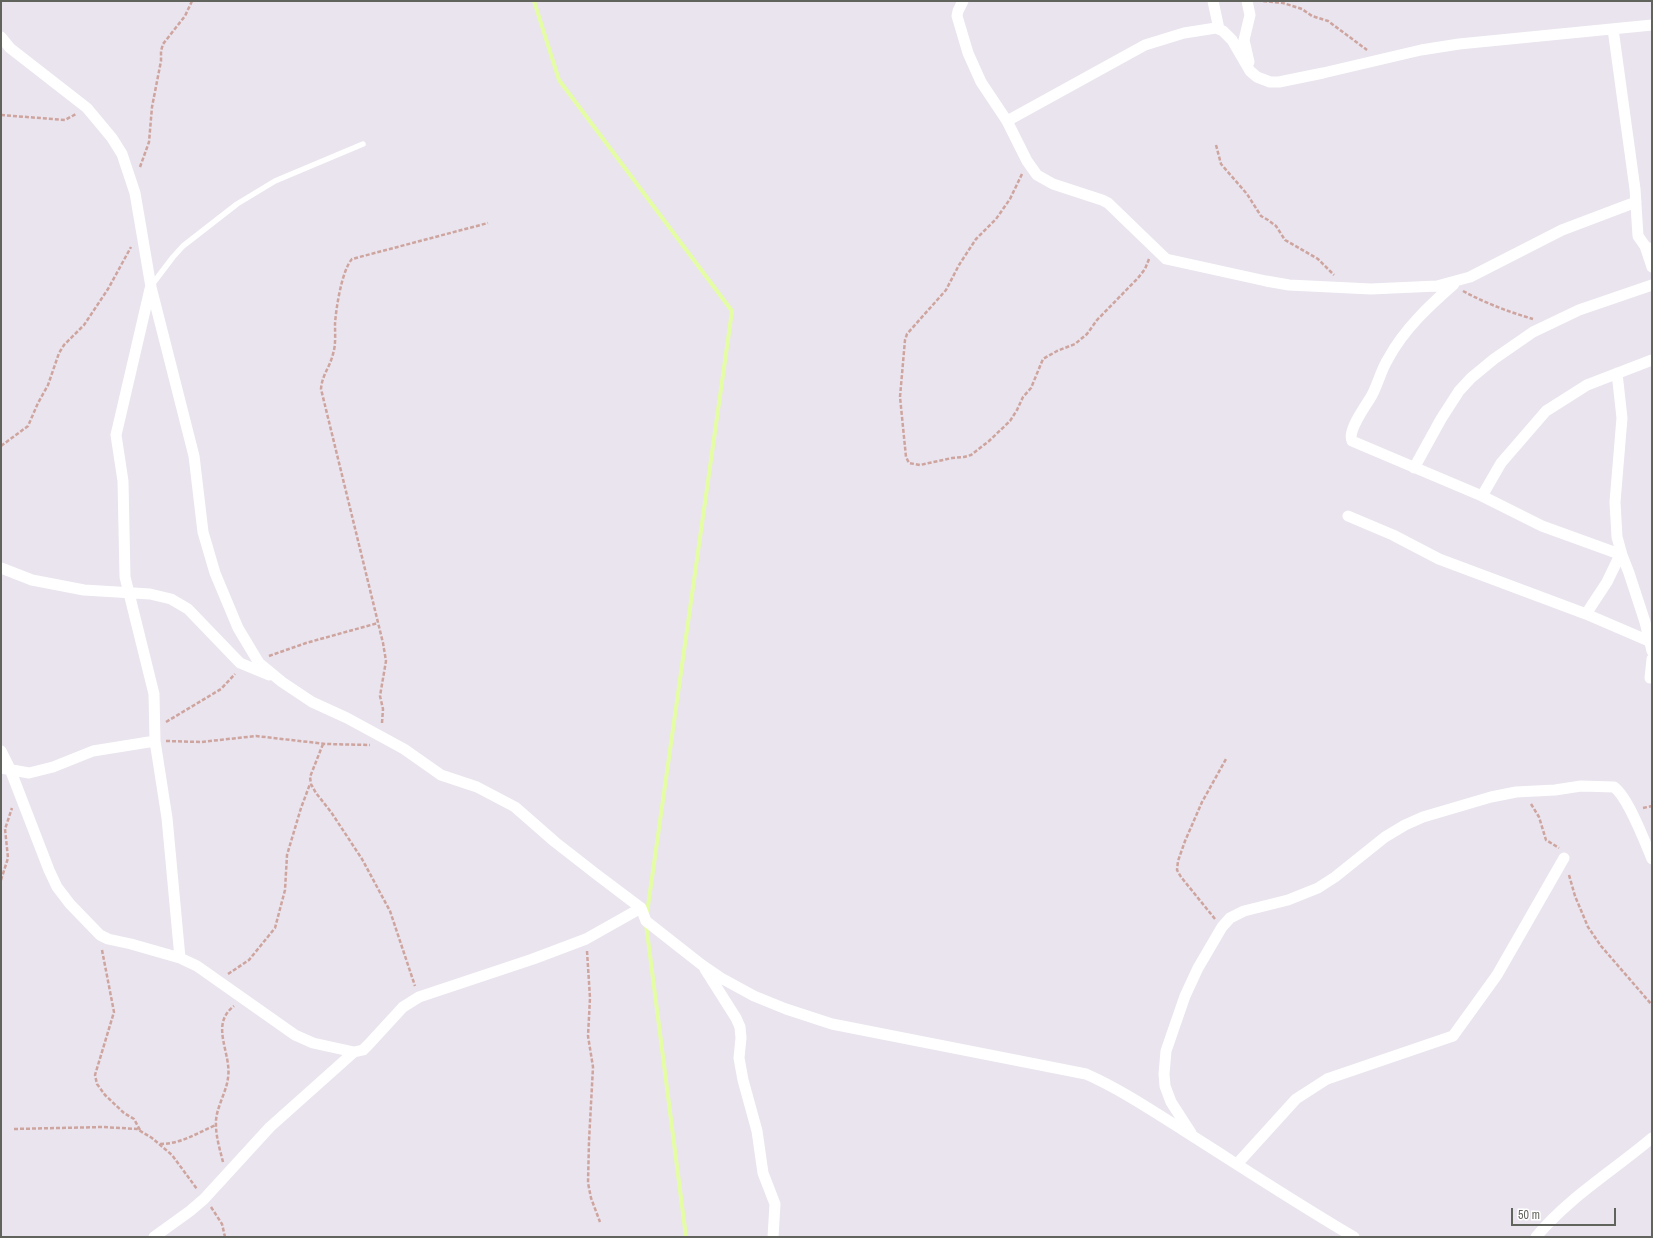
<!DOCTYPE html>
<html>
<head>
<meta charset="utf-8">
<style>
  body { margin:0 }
  #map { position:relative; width:1653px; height:1238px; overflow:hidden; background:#eae4ee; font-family:"Archivo Narrow",sans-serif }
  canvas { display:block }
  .frame { position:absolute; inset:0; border:2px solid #61645c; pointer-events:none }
  .scale { position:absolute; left:1511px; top:1208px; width:105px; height:18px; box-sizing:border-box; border:2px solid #61645c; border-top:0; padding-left:5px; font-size:12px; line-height:14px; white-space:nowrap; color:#61645c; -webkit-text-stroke:3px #fff; paint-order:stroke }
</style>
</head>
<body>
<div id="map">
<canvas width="1653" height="1238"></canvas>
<div class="frame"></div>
<div class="scale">50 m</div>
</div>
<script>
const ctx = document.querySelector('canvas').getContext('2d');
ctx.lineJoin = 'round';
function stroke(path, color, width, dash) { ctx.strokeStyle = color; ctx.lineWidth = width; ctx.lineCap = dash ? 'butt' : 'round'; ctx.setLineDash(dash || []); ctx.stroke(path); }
stroke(new Path2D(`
  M534 1 559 80 732 311 647 913
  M646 924 686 1237`), '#e4fda5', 4);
stroke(new Path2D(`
  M1263 1 1283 3 1302 9 1312 16 1328 21 1367 50
  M1 115 65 120 76 114
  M1216 145 1221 164 1247 194 1261 216 1268 220 1276 226 1285 240 1318 259 1334 275
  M140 167 149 142 152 107 161 61V51L163 44 185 16 192 1
  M1022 174 1010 199 996 219 976 239 959 265 946 290 907 334 905 340 900 397 906 457 909 463 920 465 952 458 964 457 971 455 989 441 1010 421 1017 410 1023 397 1031 388 1043 359 1057 351 1075 344 1087 334 1097 320 1138 278 1145 269 1149 259
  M1463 291C1485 303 1509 312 1533 319
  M1 446 28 426 38 403 48 385 59 353 64 345 84 325 108 289 131 247
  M269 656 306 643 378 623
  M166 722 221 689 235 674
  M382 723 383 709 380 696 386 661 383 643 321 389C322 375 330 367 333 354 336 345 335 333 335 324 336 308 342 270 352 259L488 223
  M166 741 201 742 256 736 326 744 370 745
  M323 744 310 777 311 784 316 793 331 812 362 859 390 911 415 986
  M1531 804 1539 817 1546 840 1559 848
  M1643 808 1652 806
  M1569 875 1575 896 1588 927 1601 946 1652 1005
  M1 880 8 858 5 829 12 808
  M1215 919 1181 877 1177 870 1178 861 1185 841 1202 802 1226 759
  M102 950 114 1012 95 1075 97 1084 105 1095 124 1113 134 1119 140 1130
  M587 951 590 998 588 1036 593 1067 589 1141 588 1183 591 1198 600 1222
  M228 974 249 960 275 928 285 890 287 855 301 808 310 784
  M14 1129 103 1127 137 1129 152 1138 172 1155 197 1189
  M160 1144C181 1144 197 1133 216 1125
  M223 1162C220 1150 216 1137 216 1125 215 1109 226 1094 228 1078 232 1053 209 1025 234 1006
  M211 1207 222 1224 225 1237`), '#cea49e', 2.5, [4, 2]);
stroke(new Path2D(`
  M151 286 173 257 183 246 237 204 275 181 363 144`), '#fff', 5.5);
stroke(new Path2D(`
  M963 1 958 11 957 16 968 53 981 82 1007 121 1027 161 1037 175 1053 184 1102 200 1108 203 1166 259 1266 281 1289 285 1371 289 1437 286 1470 277 1562 230 1636 202
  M1213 1 1219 29
  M1247 1 1250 15 1244 40 1249 62
  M1613 29 1635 189 1638 236 1645 246 1652 250
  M1 37 10 48 87 108 112 138 122 154 135 193 151 287 194 456 203 532 215 573 238 628 259 663 282 682 312 702 347 718 404 749 441 775 477 787 515 807 555 842 596 874 641 908 646 921 702 965 721 978 754 996 786 1009 832 1024 1086 1074C1120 1089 1151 1110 1183 1130 1240 1166 1296 1203 1354 1237
  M1007 121 1145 45 1184 33 1216 28 1223 31 1232 40 1250 71 1257 77 1270 82H1279L1323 73 1421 50 1459 44 1652 25
  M1645 246 1652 267
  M1454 284C1430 305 1404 329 1388 359 1381 370 1378 384 1372 395 1366 406 1347 430 1352 441L1482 496 1542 526 1622 555
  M150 289 116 435 123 481 125 577 154 694 155 741 167 818 180 958
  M1617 373 1622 418 1615 502 1617 537 1622 555 1629 573 1645 622 1652 651
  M1414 468 1441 419 1459 391 1471 378 1494 359 1533 332 1579 310 1652 285
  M1482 496 1501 463 1546 411 1587 385 1652 360
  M1348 516 1393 535 1439 559 1586 614 1651 642
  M1 568 32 580 84 590 150 594 171 599 188 609 240 663 269 675
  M1586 614 1607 582 1620 555
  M1650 678 1652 659
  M1 751 10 769 49 870 57 887 70 904 100 935 108 939 131 944 180 958 197 966 295 1035 313 1043 354 1052 363 1050 369 1044 403 1007 419 997 533 959 586 939 641 908
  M1 768 29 773 53 767 93 751 155 741
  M705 969 736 1018 740 1027 741 1038 739 1058 743 1080 757 1131 763 1173 775 1204 773 1237
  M1191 1133 1171 1102 1165 1086 1164 1074 1166 1051 1185 996 1198 968 1222 927 1230 918 1244 911 1288 900 1318 888 1335 877 1385 837 1405 825 1423 817 1491 797 1516 792 1555 790 1581 786 1614 787C1628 797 1645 842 1652 859
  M1237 1164 1296 1099 1327 1079 1453 1036 1497 975 1564 858
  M154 1237 190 1211 204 1199 270 1127 354 1052
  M1536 1237C1568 1198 1613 1171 1652 1138`), '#fff', 11);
</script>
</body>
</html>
